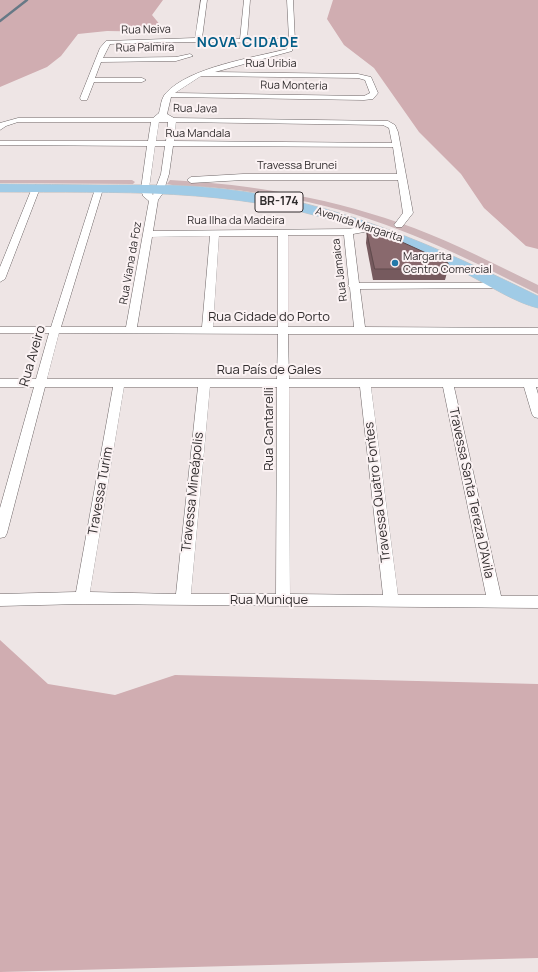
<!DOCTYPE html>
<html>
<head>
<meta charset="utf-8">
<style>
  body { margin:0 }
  canvas { display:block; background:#eee5e5 }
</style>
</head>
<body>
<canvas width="538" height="972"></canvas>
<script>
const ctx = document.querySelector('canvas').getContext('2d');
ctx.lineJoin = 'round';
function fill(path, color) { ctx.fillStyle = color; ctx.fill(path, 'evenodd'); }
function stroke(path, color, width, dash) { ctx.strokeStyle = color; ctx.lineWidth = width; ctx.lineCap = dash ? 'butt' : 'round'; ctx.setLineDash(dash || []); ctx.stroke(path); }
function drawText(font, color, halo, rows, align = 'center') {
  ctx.font = font + ' Manrope,sans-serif'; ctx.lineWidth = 4; ctx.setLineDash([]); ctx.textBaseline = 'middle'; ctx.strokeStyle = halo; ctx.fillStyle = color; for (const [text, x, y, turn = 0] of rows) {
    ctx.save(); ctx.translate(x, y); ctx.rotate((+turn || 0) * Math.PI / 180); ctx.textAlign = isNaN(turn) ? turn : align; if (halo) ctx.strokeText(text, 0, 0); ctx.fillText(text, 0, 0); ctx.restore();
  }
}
fill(new Path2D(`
  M0 180H132L135 182 133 184 0 183Z
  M170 180C252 184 336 199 414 228 456 244 497 265 538 285V294C461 255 393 221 308 202 279 196 248 191 218 188 202 186 183 188 167 184Z`), '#ceb5b8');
fill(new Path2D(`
  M0 0H163L152 15 166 32 107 31 78 34 61 56 47 67 0 87Z
  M333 0H538V249L526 246 484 208 461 174 419 132 374 68 344 45 327 19Z
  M0 640 48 684 115 695 175 675 538 684V958L0 972Z`), '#d0adb1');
stroke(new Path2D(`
  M0 21 27 0`), '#677986', 2.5);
const minor = new Path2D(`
  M201 0H207L202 38 240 39 244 0H250L247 39H289L287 0H293L295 41 292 51 215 72 358 74 371 77 378 93 373 99 364 100 171 97 167 114 174 118 388 121 395 125 398 132 413 213 402 227H396L394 225 403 213 398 180H243L191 183 187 180 191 177 243 174H397L393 147 173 146 169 174 163 193 158 200 153 231 348 229 372 225 375 226V230L353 234 359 283H507L508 285 507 287 503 288 360 289 365 327 538 328V334H288L289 379H538V387H536L538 394V418L534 417 532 414 524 387H454L501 596H538V608L82 604 0 606V594L76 592 113 387H45L7 533 5 537 0 538V508L34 387H0V379H36L49 333H0V327H51L95 189 99 186 103 189 61 327H126L149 201 143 196 141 189 147 146 0 145V141H148L151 122H18L6 126 0 130V123L18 118H153L159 113C161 106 161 98 166 93 190 67 252 58 287 49L288 43 165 42 110 44 103 58 176 57 190 54 193 56 176 61 101 62 95 78H142L146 80 142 82H94L87 100H81L80 98 100 48 106 41 195 38ZM201 76 358 78 365 80 370 93 364 96 175 93ZM159 122H168L166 141H156ZM176 122 383 125 389 128 392 143 174 141ZM155 146H165L161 174 153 195 149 189ZM288 235H344L349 284 348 286 350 288 354 327H288ZM210 236 202 327H137L152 237ZM219 236H278V327H213ZM59 333 278 334 277 379H47ZM124 387H198L176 594 90 592ZM210 387H277L276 594H191ZM289 387H360L383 595 290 594ZM371 387H443L486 595H398Z
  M36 185 40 188 5 279 0 282V267L32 188Z`);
const primary = new Path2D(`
  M0 184C34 184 69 185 103 185 144 185 184 184 224 189 336 201 438 247 538 296V308C516 303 488 285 467 274 427 255 386 238 344 224 233 187 116 193 0 192Z`);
stroke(minor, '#6e6667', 1);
stroke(primary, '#c5c4c4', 1);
fill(minor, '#fff');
fill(primary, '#a0cbe6');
fill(new Path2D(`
  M367 232 448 269 445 280H373L366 243Z`), '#765a5e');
const building = new Path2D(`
  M367 232H380L448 263V269H375Z`);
fill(building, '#89696d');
stroke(building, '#604a4c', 1);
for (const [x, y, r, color] of [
  [395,263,4,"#2278a8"]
]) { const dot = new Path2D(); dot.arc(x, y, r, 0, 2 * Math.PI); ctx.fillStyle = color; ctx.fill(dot); stroke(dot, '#fbf2f3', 1.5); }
drawText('11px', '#312d2e', '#fbf2f3', [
  ["Rua Neiva",146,30,-1],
  ["Rua Palmira",145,48,-1],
  ["Rua Uribia",271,64],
  ["Rua Monteria",294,86,1],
  ["Rua Java",195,109,1],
  ["Rua Mandala",198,134],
  ["Travessa Brunei",297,166],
  ["Rua Ilha da Madeira",236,221],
  ["Avenida Margarita",359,225,18],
  ["Rua Viana da Foz",131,263,-80],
  ["Rua Jamaica",340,270,-97]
]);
drawText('11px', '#312d2e', '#fbf2f3', [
  ["Margarita",403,257],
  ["Centro Comercial",403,270]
], 'left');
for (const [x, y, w] of [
  [279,202,48]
]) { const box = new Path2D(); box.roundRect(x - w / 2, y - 10, w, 20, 3); ctx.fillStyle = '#fbf2f3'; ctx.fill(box); stroke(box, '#312d2e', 1); }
drawText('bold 12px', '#312d2e', null, [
  ["BR-174",279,202]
]);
drawText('13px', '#312d2e', '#fbf2f3', [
  ["Rua Cidade do Porto",269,317],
  ["Rua Aveiro",33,356,-74],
  ["Rua País de Gales",269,370],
  ["Rua Cantarelli",269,429,-90],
  ["Travessa Turim",101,491,-80],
  ["Travessa Mineápolis",193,492,-84],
  ["Travessa Quatro Fontes",378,492,-97],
  ["Travessa Santa Tereza D'Avila",471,493,78],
  ["Rua Munique",269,600]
]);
ctx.letterSpacing = '1px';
drawText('bold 14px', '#025d87', '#fbf2f3', [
  ["NOVA CIDADE",248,43]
]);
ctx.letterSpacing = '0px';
</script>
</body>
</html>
